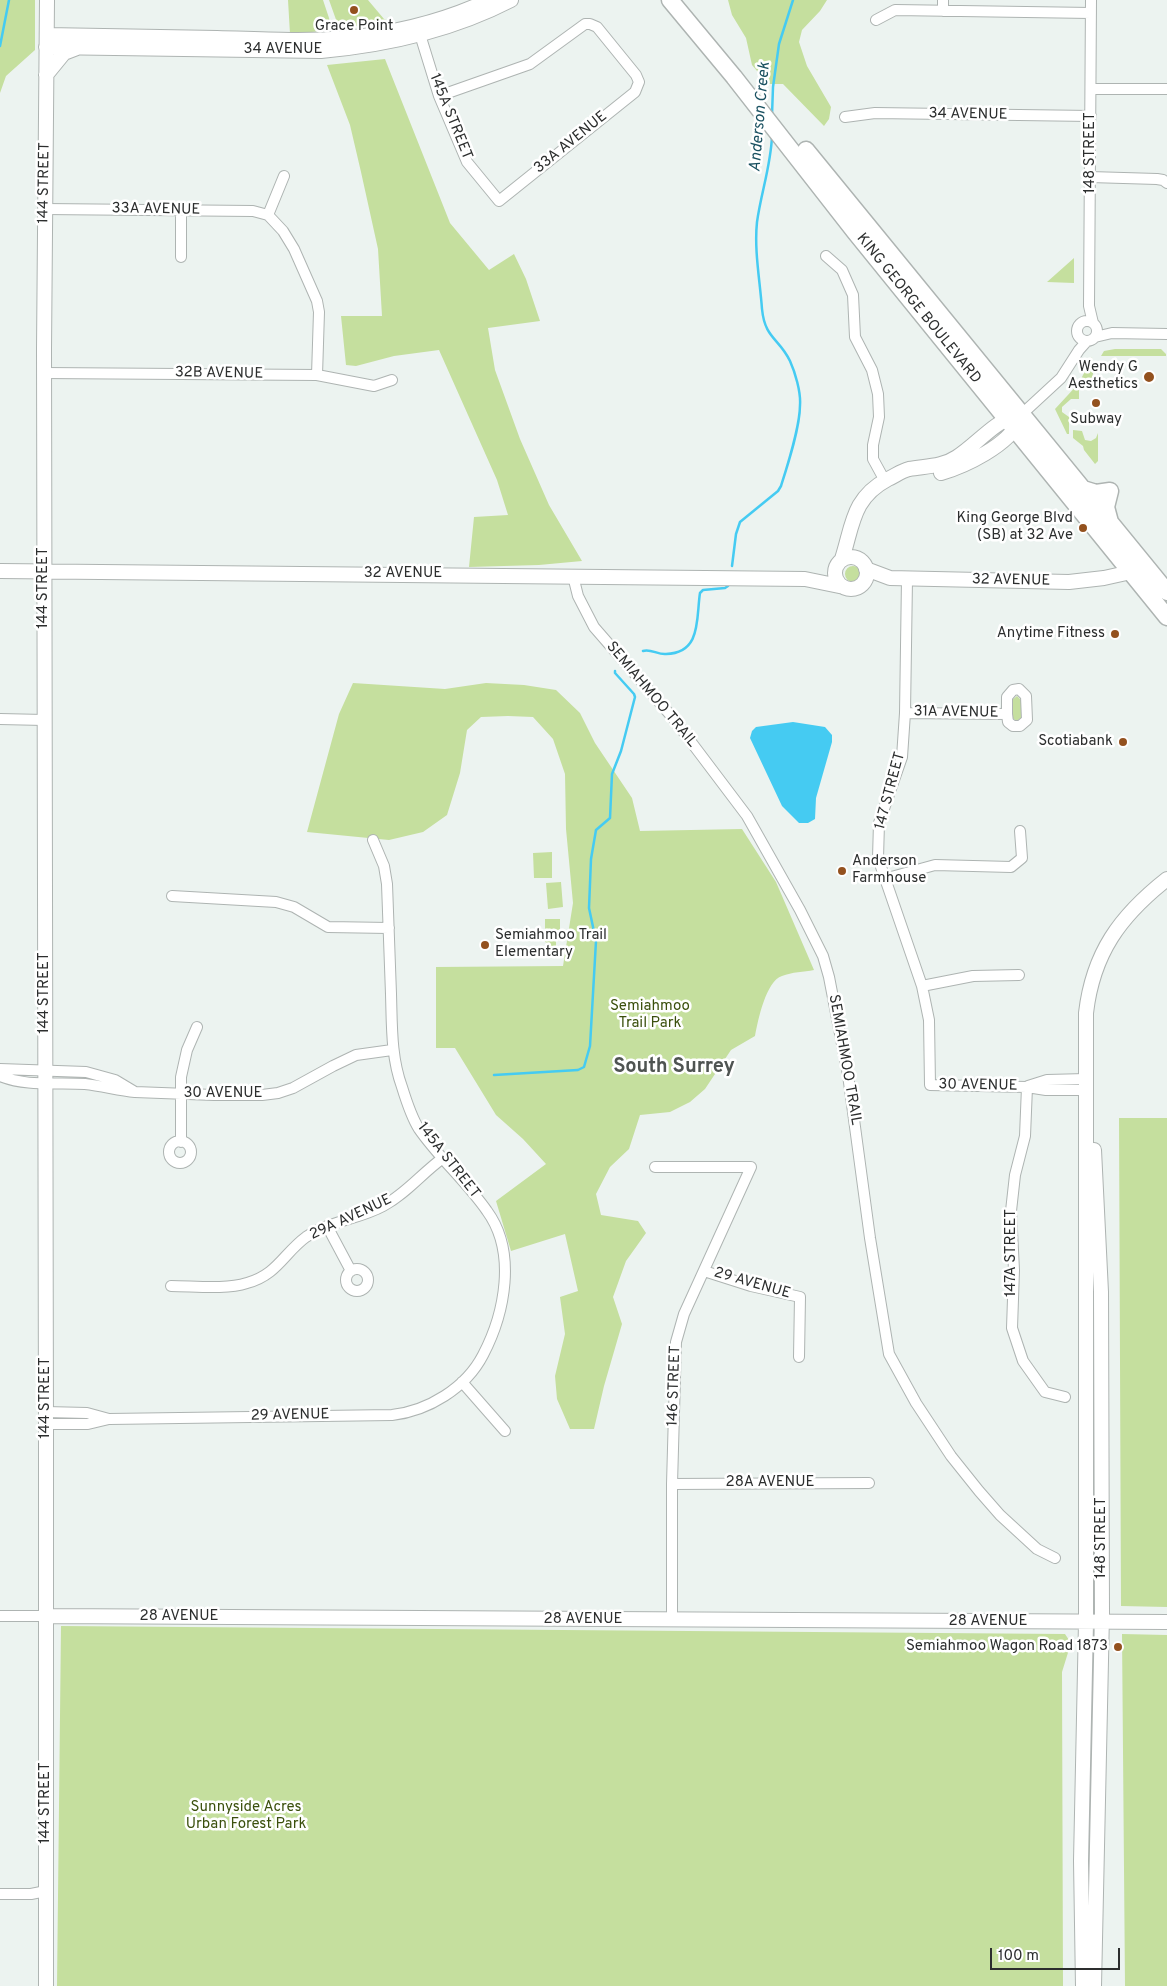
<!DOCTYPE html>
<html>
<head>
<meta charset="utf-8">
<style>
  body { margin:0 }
  #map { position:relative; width:1167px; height:1986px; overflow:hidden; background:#ecf3f0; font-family:Overpass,sans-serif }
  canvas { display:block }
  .scale { position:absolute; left:990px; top:1948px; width:130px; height:22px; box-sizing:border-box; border:2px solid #2c2e2e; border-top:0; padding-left:6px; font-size:15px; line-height:18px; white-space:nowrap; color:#2c2e2e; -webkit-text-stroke:4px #fff; paint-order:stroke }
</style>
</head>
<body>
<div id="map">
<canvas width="1167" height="1986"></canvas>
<div class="scale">100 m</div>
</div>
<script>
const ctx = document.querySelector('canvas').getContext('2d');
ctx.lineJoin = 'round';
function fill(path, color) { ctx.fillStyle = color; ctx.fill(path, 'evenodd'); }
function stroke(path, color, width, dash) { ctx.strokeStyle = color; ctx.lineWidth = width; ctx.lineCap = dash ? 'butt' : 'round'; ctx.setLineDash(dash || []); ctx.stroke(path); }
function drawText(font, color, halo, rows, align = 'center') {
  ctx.font = font + ' Overpass,sans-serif'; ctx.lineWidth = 5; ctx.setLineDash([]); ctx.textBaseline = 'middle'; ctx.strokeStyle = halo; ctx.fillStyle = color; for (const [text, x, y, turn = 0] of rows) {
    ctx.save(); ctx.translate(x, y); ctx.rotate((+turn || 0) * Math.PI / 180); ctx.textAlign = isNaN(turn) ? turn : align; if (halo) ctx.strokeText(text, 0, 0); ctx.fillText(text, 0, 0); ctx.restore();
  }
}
fill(new Path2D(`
  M0 0H35V50L6 76 0 93Z
  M288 0H323L333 30 290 34Z
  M329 0H368L384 19 391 22 339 28Z
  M728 0H827L820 11 802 30 799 42 807 66 831 107 829 119 824 126 783 84H768L752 65 746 38 732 15Z
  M385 59 450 223 489 270 514 254 526 279 540 321 488 328 495 370 520 439 549 505 582 561 539 565 469 567 474 517 508 515 497 480 439 350 394 356 356 366 346 365 341 316H382L378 249 361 172 350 125 327 65Z
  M1074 258V283L1047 282Z
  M1115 349H1161L1166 354V356H1101L1104 351Z
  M1092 357 1093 374 1090 383H1085V390H1079V399H1071L1062 407V412L1069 417V434H1067L1055 409 1079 383Z
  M1073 430 1082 431 1085 440 1091 441 1096 438 1098 433V461L1095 464 1084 450 1083 446 1073 438Z
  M845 574a8 8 0 1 1 16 0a8 8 0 1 1-16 0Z
  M353 683 445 689 486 683 524 685 556 690 580 713 595 743 632 798 640 831 742 829 776 882 814 970C804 972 792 972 782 976 766 981 758 1020 755 1036L731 1050 705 1089 690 1102 670 1112 640 1115 629 1149 610 1167 596 1194 601 1215 638 1221 646 1233 626 1261 613 1297 622 1324 604 1386 594 1429H570L557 1399 555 1376 565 1334 560 1297 578 1291 565 1234 511 1251 496 1201 546 1164 523 1139 496 1115 455 1048H436V967L563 966 573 903 566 829 565 774 553 739 533 717 508 716 481 717 467 730 460 773 447 815 423 832 389 840 307 832 339 714Z
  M1017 696 1022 701V717L1017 721 1012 718V700Z
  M552 852V878H534L533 853Z
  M561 882 563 907 548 909 546 883Z
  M545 919H560V940L556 941V949H548V943L545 942Z
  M1119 1118H1167V1607L1121 1606Z
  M61 1626 1065 1634 1071 1643 1062 1672 1063 1986H57Z
  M1122 1634 1167 1635V1986H1125Z`), '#c5df9e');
fill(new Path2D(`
  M793 722 825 727 832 735V742L816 798 815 819 808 823H799L782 806 750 738 752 731 756 727Z`), '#45cbf2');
stroke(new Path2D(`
  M0 46 9 0
  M772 115 773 87 779 44 793 0
  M732 566 736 534 740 522 778 491 781 486C788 464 800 427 800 405 801 392 795 372 790 361 779 338 765 339 762 309 760 281 754 250 757 222 761 193 771 165 772 136
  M643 651C650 648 658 655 666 654 702 653 696 618 700 593L703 590 725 588 728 586
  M494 1075 578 1070 584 1067 590 1046 596 941 589 908 591 859 596 830 610 818 612 774 621 751 635 697 634 694 615 673V671`), '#45cbf2', 2.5);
const street = new Path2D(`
  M1091 0 1089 306 1093 323
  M943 11V0
  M876 20 895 10 1091 13
  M418 28 439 96 467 162 499 201 635 92 639 82 636 75 597 27 590 24H585L530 64 439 96
  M1091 89H1167
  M845 117 875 113 1091 116
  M1090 177 1157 179 1163 180 1167 183
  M44 209 253 211 268 215 283 231 294 249 317 301 319 312 317 375
  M268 215 284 176
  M826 256 842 270 853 295 855 337 872 370 878 394 879 417 873 445V459L885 481
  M181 257V211
  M1077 331a10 10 0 1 1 20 0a10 10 0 1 1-20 0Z
  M1095 337 1112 333 1167 334
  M44 373 317 375 374 386 392 380
  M1022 414 1061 378 1079 350 1087 341
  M573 576 578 596 594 627 673 718 747 816 800 910 823 956 829 977 848 1075 870 1238 889 1354 916 1403 951 1456 979 1491 1000 1515 1037 1549 1055 1558
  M907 579 905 713 902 757 879 823 878 858 922 986 929 1020 930 1085 1027 1087 1046 1090H1086
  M1019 689 1026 696 1027 720 1020 726H1013L1008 722 1007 714V697L1013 690Z
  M905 713 1007 714
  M0 719 44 720
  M884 879 935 865 1011 867 1022 858 1020 831
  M172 896 276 902 294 907 328 927 389 928
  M922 986 973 976 1019 975
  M0 1069 86 1072 115 1080 135 1092C118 1090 102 1086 85 1084 56 1082 27 1087 0 1076
  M1028 1086 1047 1080 1086 1079
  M1027 1087 1025 1136 1015 1175 1011 1211 1014 1270 1012 1328 1023 1361 1045 1392 1065 1397
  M135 1092 214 1095H262L278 1093 293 1088 333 1066 356 1055 392 1050
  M169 1152a11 11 0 1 1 22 0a11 11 0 1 1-22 0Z
  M181 1142V1077L187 1050 197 1027
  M655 1167H751L684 1314 676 1342 672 1484V1620
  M327 1226 351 1271
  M346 1280a11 11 0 1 1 22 0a11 11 0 1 1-22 0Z
  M704 1271 751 1286 800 1297 799 1357
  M171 1286C194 1286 225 1290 247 1283 277 1275 284 1253 306 1237 330 1221 359 1219 383 1206 406 1194 422 1173 443 1158
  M462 1382 505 1431
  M46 1412 87 1413 109 1419
  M46 1424H88L109 1419 392 1415C428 1411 466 1388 483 1355 505 1313 517 1252 487 1211 467 1182 439 1158 419 1129 412 1118 406 1100 402 1087 391 1057 392 1026 391 994 390 957 388 921 387 884L384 866 373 840
  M672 1484 869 1483
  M0 1616H46
  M0 1894H31L46 1891`);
const secondary = new Path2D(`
  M47 35C104 36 160 37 217 38 260 39 304 42 346 38 394 33 445 21 489 0
  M46 47 321 51C388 45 451 31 511 0
  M46 75 64 53 77 48
  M941 473C965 466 1009 445 1019 421
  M835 573a16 16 0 1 1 32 0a16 16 0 1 1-32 0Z
  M842 559C853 525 852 498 888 479 895 476 901 471 909 469 926 466 942 467 957 457 977 444 993 423 1016 415
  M866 569 890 578 1069 582 1104 578 1131 572
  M0 571 805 579 844 587
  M1094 1150 1101 1292 1102 1614 1094 1986
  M46 1616 1167 1622
  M46 1986V1424L44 349 47 0
  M1083 1986 1081 1861 1086 1622V1013C1093 953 1120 916 1167 879`);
const primary = new Path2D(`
  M670 0 734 77 855 232 1167 617
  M806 150 1167 592
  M1083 489 1096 493 1110 491 1106 507 1110 522`);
stroke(street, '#aeb4b2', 12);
stroke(secondary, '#aeb4b2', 16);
stroke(primary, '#aeb4b2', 19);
stroke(street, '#fff', 10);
stroke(secondary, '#fff', 14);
stroke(primary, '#fff', 16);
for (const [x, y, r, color] of [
  [354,10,5,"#93511e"],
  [1149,377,6,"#93511e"],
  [1096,403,5,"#93511e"],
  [1083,528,5,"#93511e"],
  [1115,634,5,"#93511e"],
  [1123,742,5,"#93511e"],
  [842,871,5,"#93511e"],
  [485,945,5,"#93511e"],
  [1118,1647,5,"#93511e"]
]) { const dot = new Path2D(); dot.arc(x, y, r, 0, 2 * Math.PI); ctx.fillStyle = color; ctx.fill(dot); stroke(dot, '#fff', 2); }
drawText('15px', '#2c2e2e', '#fff', [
  ["Grace Point",354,27,"center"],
  ["Wendy G",1138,368],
  ["Aesthetics",1138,385],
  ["Subway",1096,420,"center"],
  ["King George Blvd",1073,519],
  ["(SB) at 32 Ave",1073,536],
  ["Anytime Fitness",1105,634],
  ["Scotiabank",1113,742],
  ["Anderson",852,862,"left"],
  ["Farmhouse",852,879,"left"],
  ["Semiahmoo Trail",495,936,"left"],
  ["Elementary",495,953,"left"],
  ["Semiahmoo Wagon Road 1873",1108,1647]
], 'right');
drawText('15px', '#2c2e2e', '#fff', [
  ["34 AVENUE",283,50],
  ["34 AVENUE",968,115,1],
  ["145A STREET",450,117,68],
  ["33A AVENUE",571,143,-39],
  ["148 STREET",1091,153,-90],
  ["144 STREET",45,183,-89],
  ["33A AVENUE",156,210,1],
  ["KING GEORGE BOULEVARD",918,309,51],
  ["32B AVENUE",219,374,1],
  ["32 AVENUE",403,574],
  ["32 AVENUE",1011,581,1],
  ["144 STREET",44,588,-90],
  ["SEMIAHMOO TRAIL",651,695,50],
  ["31A AVENUE",956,713,1],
  ["147 STREET",891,791,-75],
  ["144 STREET",45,993,-90],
  ["SEMIAHMOO TRAIL",844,1060,80],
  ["30 AVENUE",978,1086,1],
  ["30 AVENUE",223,1094],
  ["145A STREET",448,1161,52],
  ["29A AVENUE",351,1218,-25],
  ["147A STREET",1012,1253,-90],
  ["29 AVENUE",752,1284,16],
  ["146 STREET",675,1386,-88],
  ["144 STREET",46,1398,-90],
  ["29 AVENUE",290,1416,-1],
  ["28A AVENUE",770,1483],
  ["148 STREET",1102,1538,-90],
  ["28 AVENUE",179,1617],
  ["28 AVENUE",583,1620],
  ["28 AVENUE",988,1622],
  ["144 STREET",46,1803,-90]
]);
drawText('15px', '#3b500d', '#fff', [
  ["Semiahmoo",650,1007],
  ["Trail Park",650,1024],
  ["Sunnyside Acres",246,1808],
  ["Urban Forest Park",246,1825]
]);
drawText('italic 16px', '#1a5161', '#fff', [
  ["Anderson Creek",761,117,-85]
]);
drawText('bold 20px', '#4f5452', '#fff', [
  ["South Surrey",674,1068]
]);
</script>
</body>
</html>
